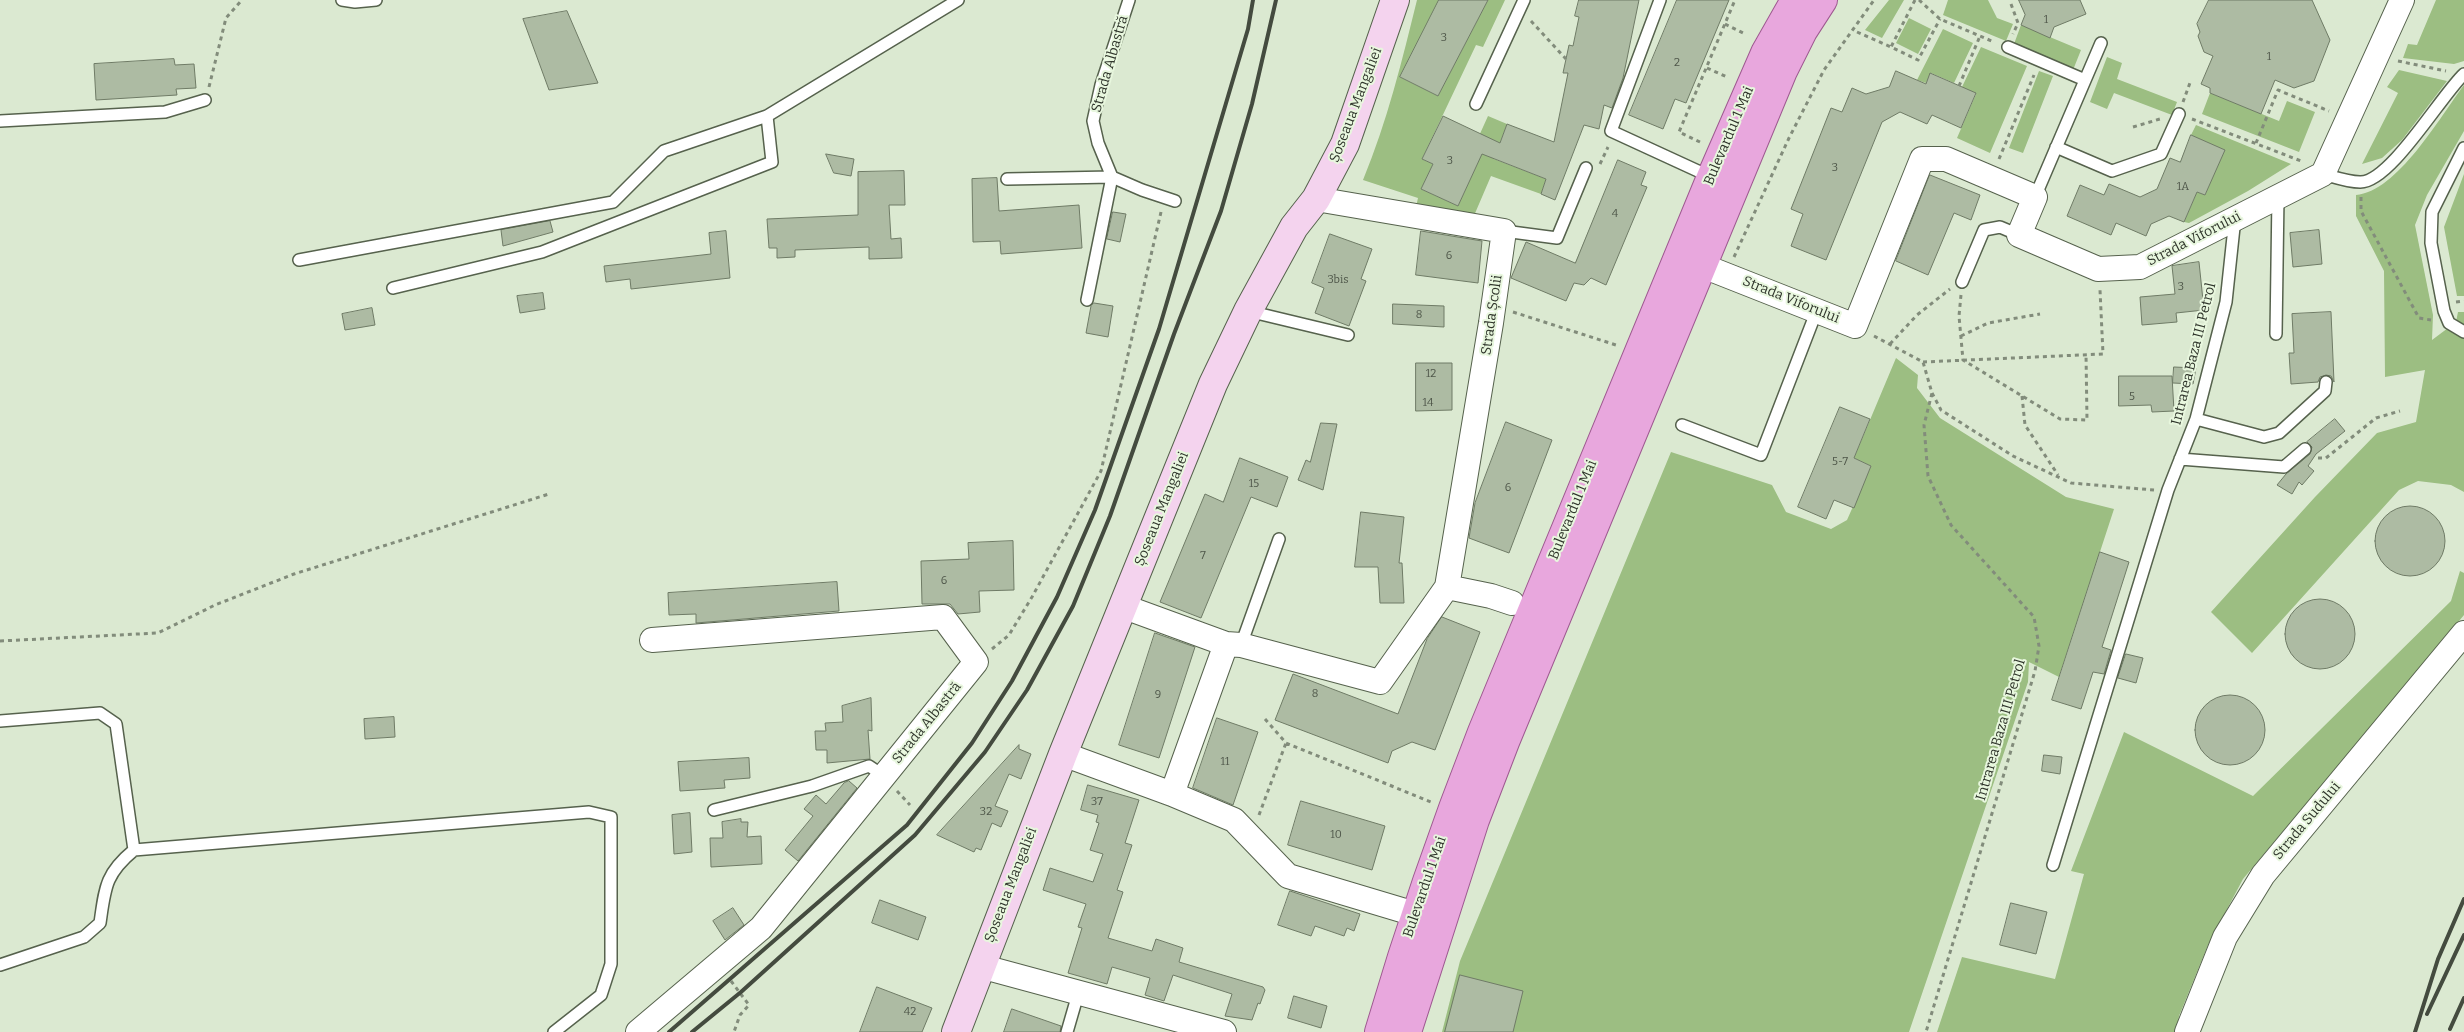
<!DOCTYPE html>
<html>
<head>
<meta charset="utf-8">
<style>
  body { margin:0 }
  canvas { display:block; background:#dbe9d1 }
</style>
</head>
<body>
<canvas width="2464" height="1032"></canvas>
<script>
const ctx = document.querySelector('canvas').getContext('2d');
ctx.lineJoin = 'round';
function fill(path, color) { ctx.fillStyle = color; ctx.fill(path, 'evenodd'); }
function stroke(path, color, width, dash) { ctx.strokeStyle = color; ctx.lineWidth = width; ctx.lineCap = dash ? 'butt' : 'round'; ctx.setLineDash(dash || []); ctx.stroke(path); }
function drawText(font, color, halo, rows, align = 'center') {
  ctx.font = font + ' Bitter,serif'; ctx.lineWidth = 4; ctx.setLineDash([]); ctx.textBaseline = 'middle'; ctx.strokeStyle = halo; ctx.fillStyle = color; for (const [text, x, y, turn = 0] of rows) {
    ctx.save(); ctx.translate(x, y); ctx.rotate((+turn || 0) * Math.PI / 180); ctx.textAlign = isNaN(turn) ? turn : align; if (halo) ctx.strokeText(text, 0, 0); ctx.fillText(text, 0, 0); ctx.restore();
  }
}
fill(new Path2D(`
  M1417 0H1439L1400 77 1438 96 1488 0H1505L1483 47 1476 45 1422 159 1433 164 1421 189 1458 206 1478 162 1469 158 1488 116 1507 124 1494 159 1546 179 1541 194 1491 176 1473 218 1416 207 1418 198 1363 180C1387 122 1402 61 1417 0Z
  M1889 0H1904L1882 38 1865 30Z
  M1948 0H1988L1997 18 2013 24 2006 41 1943 15Z
  M2436 0H2464V61L2454 64 2403 58 2408 44 2417 45Z
  M1909 18 1931 29 1918 54 1896 43Z
  M2021 25 2081 50 2073 70 2014 44Z
  M1943 29 1973 43 1954 83 1931 73 1926 83 1917 80Z
  M1981 47 2027 66 1990 153 1957 138 1976 94 1962 87Z
  M2107 57 2122 63 2117 79 2177 102 2172 115 2114 93 2107 109 2090 102Z
  M2399 70 2447 81 2402 140 2382 158 2362 164 2398 93 2387 87Z
  M2039 71 2053 76 2023 153 2009 148Z
  M2464 85V131L2427 195 2415 225 2433 315 2432 340 2456 322 2458 312H2464V492L2451 485 2418 481 2399 490 2252 653 2211 612 2315 497 2377 433 2416 422 2425 370 2385 377 2384 271 2356 216V195C2397 192 2440 117 2464 85Z
  M2210 93 2279 121 2287 101 2315 112 2299 152 2202 114Z
  M2196 125 2291 164 2248 191 2189 223 2184 222 2197 192 2205 195 2224 150 2191 135Z
  M2464 174V296H2457L2444 227Z
  M1896 358 1918 375 1917 388 1940 418 2066 497 2114 509 2059 677 2029 662 2028 682 1909 1032H1442L1460 961 1671 452 1772 485 1786 512 1831 529 1847 520 1871 466 1854 458Z
  M2460 571 2464 573V615L2243 879 2208 945 2179 1016 2177 1032H1937L1962 957 2055 979 2084 874 2071 871 2124 732 2253 796 2451 601Z`), '#9cbe82');
const building = new Path2D(`
  M1439 0H1488L1438 96 1400 77Z
  M1579 0H1639L1623 78 1612 108 1604 105 1599 129 1584 125 1555 200 1541 194 1546 179 1482 154 1458 206 1421 189 1433 164 1422 159 1443 116 1500 143 1507 124 1554 142 1568 73H1563L1569 45 1573 46 1579 17 1575 16Z
  M1677 0H1729L1686 103 1675 99 1663 129 1629 115Z
  M2019 0H2080L2086 14 2054 27 2050 38 2021 25 2025 15Z
  M2209 0H2312L2330 40 2314 81 2294 88 2275 80 2261 114 2210 93V88L2201 84 2213 56 2204 52 2198 36 2200 32 2197 24Z
  M567 11 598 83 549 90 523 19Z
  M174 59 175 65 194 64 196 88 176 89 177 95 96 100 94 64Z
  M1896 71 1926 84 1930 73 1976 93 1961 128 1932 115 1927 124 1900 112 1882 122 1826 260 1791 246 1803 214 1791 209 1831 108 1842 112 1852 88 1866 94 1889 87Z
  M2191 135 2225 150 2205 195 2197 192 2184 222 2169 216 2151 224 2146 236 2116 223 2111 235 2067 216 2080 185 2104 195 2109 184 2140 197 2157 189 2170 158 2180 162Z
  M826 154 854 159 851 176 834 173Z
  M1618 160 1646 172 1641 185 1647 187 1606 285 1591 278 1584 285 1574 283 1566 301 1511 278 1526 242 1575 263Z
  M904 171 905 205H889L891 239 901 238 902 258 869 259V247L795 250V257L777 258V248H769L767 219 858 215V172Z
  M1930 175 1980 195 1971 220 1954 213 1928 275 1896 261Z
  M997 178 999 211 1079 205 1082 248 1001 254 1000 241 973 242 972 179Z
  M1113 212 1126 214 1120 242 1107 239Z
  M550 221 553 232 503 246 501 230Z
  M2319 230 2322 264 2293 267 2290 233Z
  M726 231 730 278 631 289 630 279 606 282 604 266 711 254 709 233Z
  M1421 231 1482 241 1478 283 1416 275Z
  M1330 234 1372 249 1361 279 1366 281 1349 326 1315 313 1324 288 1312 283Z
  M2199 262 2204 310 2176 313 2177 322 2142 325 2140 297 2175 294 2172 266Z
  M543 293 545 309 520 313 517 296Z
  M1094 303 1113 306 1108 337 1086 333 1091 306Z
  M1393 304 1444 306V327L1393 324Z
  M372 308 375 325 345 330 342 314Z
  M2331 312 2334 382 2331 376 2326 375 2320 377 2318 382 2291 384 2289 353H2294L2292 314Z
  M1416 363H1452V410L1416 411Z
  M2174 367 2196 368 2193 384 2173 383Z
  M2119 376H2172L2174 411 2152 412 2151 405 2119 406Z
  M1840 407 1870 419 1854 458 1871 466 1854 508 1834 500 1826 519 1798 507Z
  M2335 419 2345 431 2316 454 2308 466 2314 471 2302 485 2299 482 2292 494 2277 485 2286 474 2310 454 2312 447 2307 442Z
  M1506 422 1552 440 1509 553 1469 538 1475 503Z
  M1321 423 1337 424 1323 490 1298 480 1306 460 1310 462Z
  M1240 458 1288 477 1277 507 1251 497 1201 618 1160 602 1205 494 1223 502Z
  M2375 541a35 35 0 1 1 70 0a35 35 0 1 1-70 0Z
  M1361 512 1404 517 1399 563H1402L1404 603H1380L1378 567H1355Z
  M1013 541 1014 590 979 591 980 612 958 614 950 604H922L921 561 969 559 968 543Z
  M2100 552 2129 562 2102 647 2111 650 2104 674 2093 672 2081 709 2052 700Z
  M837 582 839 611 696 623V614L669 615 668 593Z
  M2285 634a35 35 0 1 1 70 0a35 35 0 1 1-70 0Z
  M1442 617 1480 632 1435 750 1412 742 1392 751 1388 763 1275 720 1293 674 1398 714 1427 639Z
  M1155 633 1195 647 1159 758 1119 745Z
  M2126 654 2143 658 2136 683 2118 678Z
  M2195 730a35 35 0 1 1 70 0a35 35 0 1 1-70 0Z
  M871 698 872 731 868 730 870 759 827 763V750H816L815 731H826L825 723 843 722 842 706Z
  M394 717 395 737 365 739 364 719Z
  M1217 718 1258 732 1233 805 1193 788Z
  M1019 745V749L1031 754 1021 779 1009 774 995 806 1008 811 1001 827 992 823 981 850 976 848 974 852 937 835Z
  M2044 755 2062 757 2060 774 2042 771Z
  M749 758 750 778 724 780 725 788 680 791 678 762Z
  M849 781 857 788 798 861 785 850 813 816 804 809 816 795 826 804 844 783Z
  M1088 785 1139 800 1125 843 1132 845 1117 890 1123 892 1108 938 1152 951 1156 939 1183 948 1179 962 1263 987 1265 990 1260 1004 1258 1003 1252 1020 1225 1016 1232 994 1173 975 1164 1001 1145 995 1150 978 1112 967 1107 984 1068 973 1082 928 1078 927 1086 904 1043 890 1050 868 1093 882 1103 854 1090 850 1099 823 1096 822 1098 815 1081 810Z
  M1301 801 1385 826 1372 870 1288 845Z
  M690 813 692 852 674 854 672 815Z
  M741 819V822H748L747 837 761 836 762 864 711 867 710 838H723L722 822Z
  M1290 891 1360 914 1354 931 1347 928 1344 936 1315 926 1311 936 1278 925Z
  M880 900 926 917 918 940 872 923Z
  M2011 903 2047 912 2036 954 2000 945Z
  M733 908 744 925 725 940 713 921Z
  M1460 975 1523 991 1513 1032H1445Z
  M877 987 932 1008 922 1032H860Z
  M1294 996 1327 1006 1321 1028 1288 1018Z
  M1012 1009 1061 1026 1060 1032H1004Z`);
fill(building, '#adbba3');
stroke(building, '#6f7b66', 1);
const lane = new Path2D(`
  M342 0 355 2 376 0
  M1129 0 1101 85 1093 121 1098 143 1112 177 1142 190 1175 201
  M1660 0 1611 131 1711 177
  M2008 47 2085 80
  M1476 104 1524 0
  M0 121 165 112 205 100
  M2056 147 2112 171 2161 154 2179 114
  M2464 148 2432 212 2431 243 2444 311 2449 323 2464 332
  M2323 174C2334 177 2348 182 2360 182 2390 183 2442 94 2464 74
  M1007 179 1112 177 1087 300
  M2035 197 2101 43
  M1504 231 1557 238 1586 168
  M299 260 613 202 664 151 767 116 958 0
  M1962 282 1984 230 2000 227 2019 235
  M393 288 542 252 772 162 767 116
  M1248 311 1348 335
  M2276 334 2278 196
  M2196 419 2264 437 2279 433 2325 391 2326 382
  M1682 425 1761 455 1817 310
  M2180 459 2284 467 2305 449
  M1241 645 1279 539
  M0 721 100 713 116 724 134 850 589 812 611 817V964L601 995 554 1032
  M714 810 812 786 869 766 884 776
  M2053 865 2168 490 2196 419 2226 302 2235 218
  M0 965 84 937 100 923C105 888 105 874 134 850
  M1067 1032 1078 994`);
const street = new Path2D(`
  M1316 199 1504 231 1491 323 1447 587 1491 596 1512 603
  M1703 266 1855 326 1922 159H1946L2035 197 2019 235 2098 269 2140 267 2323 174 2402 0
  M1122 606 1226 644 1241 645 1380 682 1447 587
  M1063 754 1172 794 1234 820 1288 876 1415 914
  M1172 794 1226 644
  M980 966 1224 1032
  M638 1032 761 928 976 662 943 617 652 640
  M2187 1032 2225 937 2263 875 2464 633`);
const secondary = new Path2D(`
  M956 1032 1063 754 1213 384 1248 311 1294 227 1316 199 1345 144 1395 0`);
const primary = new Path2D(`
  M1379 1032C1409 930 1443 831 1482 732L1711 177 1765 53 1795 0
  M1407 1032 1475 820 1505 742 1783 71 1803 31 1823 0`);
stroke(lane, '#56624d', 14);
stroke(street, '#56624d', 26);
stroke(secondary, '#56624d', 30);
stroke(primary, '#9e5990', 30);
stroke(new Path2D(`
  M1915 0 1891 47 1918 60 1940 19
  M1919 0 1940 19 1994 42
  M2011 4 2018 23 2013 34
  M1531 21 1566 59
  M1725 24 1745 34
  M1857 32 1891 47
  M2398 61 2446 71
  M1707 68 1727 77
  M1959 86 1980 36
  M209 87 226 18 242 0
  M2183 102 2191 80
  M2192 119 2301 161
  M2133 127 2160 119
  M1700 142 1679 132 1735 0
  M2256 143 2278 90 2329 111
  M1999 159 2034 75
  M1600 164 1608 147
  M2361 197V211L2419 318 2431 320
  M1734 257 1789 138 1824 70 1874 0
  M1961 295 1959 316 1963 360 2060 419 2087 420 2086 354
  M2456 302 2464 301
  M1513 312 1616 345
  M1874 336 1923 362 1932 393 1924 425 1928 476 1951 525 2034 617 2039 646 2035 671 1926 1032
  M1961 336 1988 323 2040 314
  M1890 344 1917 315 1950 289
  M1923 362 2103 354 2100 290
  M1932 393 1941 410 2013 456 2071 483 2154 490
  M2022 396 2025 425 2058 475
  M2318 458H2326L2376 418 2400 411
  M0 641 158 633 215 605 294 574 549 494
  M992 649 1009 635 1032 597 1101 471 1161 212
  M1265 719 1286 743 1431 802
  M897 791 910 805
  M1259 815 1286 743
  M731 981 749 1005 740 1015 734 1032`), '#828c7b', 3, [4, 4]);
stroke(lane, '#fff', 11);
stroke(street, '#fff', 24);
stroke(secondary, '#f4d3ee', 28);
stroke(primary, '#e8a7dd', 28);
stroke(new Path2D(`
  M2427 1014 2464 935
  M2450 1029 2464 998
  M669 1032 907 825 972 743 1012 681 1057 597 1095 510 1159 329 1248 29 1253 0
  M692 1032 741 992 915 835 985 752 1027 690 1073 606 1110 516 1174 334 1221 211 1252 104 1276 0
  M2415 1032 2438 959 2464 899`), '#444b3f', 4);
drawText('11px', '#4e5649', null, [
  ["1",2046,20],
  ["3",1444,38],
  ["1",2269,57],
  ["2",1677,63],
  ["3",1450,161],
  ["3",1835,168],
  ["1A",2183,187],
  ["4",1615,214],
  ["6",1449,256],
  ["3bis",1338,280],
  ["3",2181,287],
  ["8",1419,315],
  ["12",1431,374],
  ["5",2132,397],
  ["14",1428,403],
  ["5-7",1840,462],
  ["15",1254,484],
  ["6",1508,488],
  ["7",1203,556],
  ["6",944,581],
  ["8",1315,694],
  ["9",1158,695],
  ["11",1225,762],
  ["37",1097,802],
  ["32",986,812],
  ["10",1336,835],
  ["42",910,1012]
]);
drawText('14px', '#2f352b', '#e8f7de', [
  ["Strada Albastră",1110,64,-74],
  ["Șoseaua Mangaliei",1356,105,-69],
  ["Bulevardul 1 Mai",1729,136,-67],
  ["Strada Viforului",2194,239,-27],
  ["Strada Viforului",1791,300,22],
  ["Strada Școlii",1492,315,-82],
  ["Intrarea Baza III Petrol",2194,354,-76],
  ["Șoseaua Mangaliei",1162,509,-68],
  ["Bulevardul 1 Mai",1573,510,-68],
  ["Strada Albastră",927,723,-51],
  ["Intrarea Baza III Petrol",2001,730,-74],
  ["Strada Sudului",2307,821,-50],
  ["Șoseaua Mangaliei",1011,885,-69],
  ["Bulevardul 1 Mai",1425,887,-71]
]);
</script>
</body>
</html>
